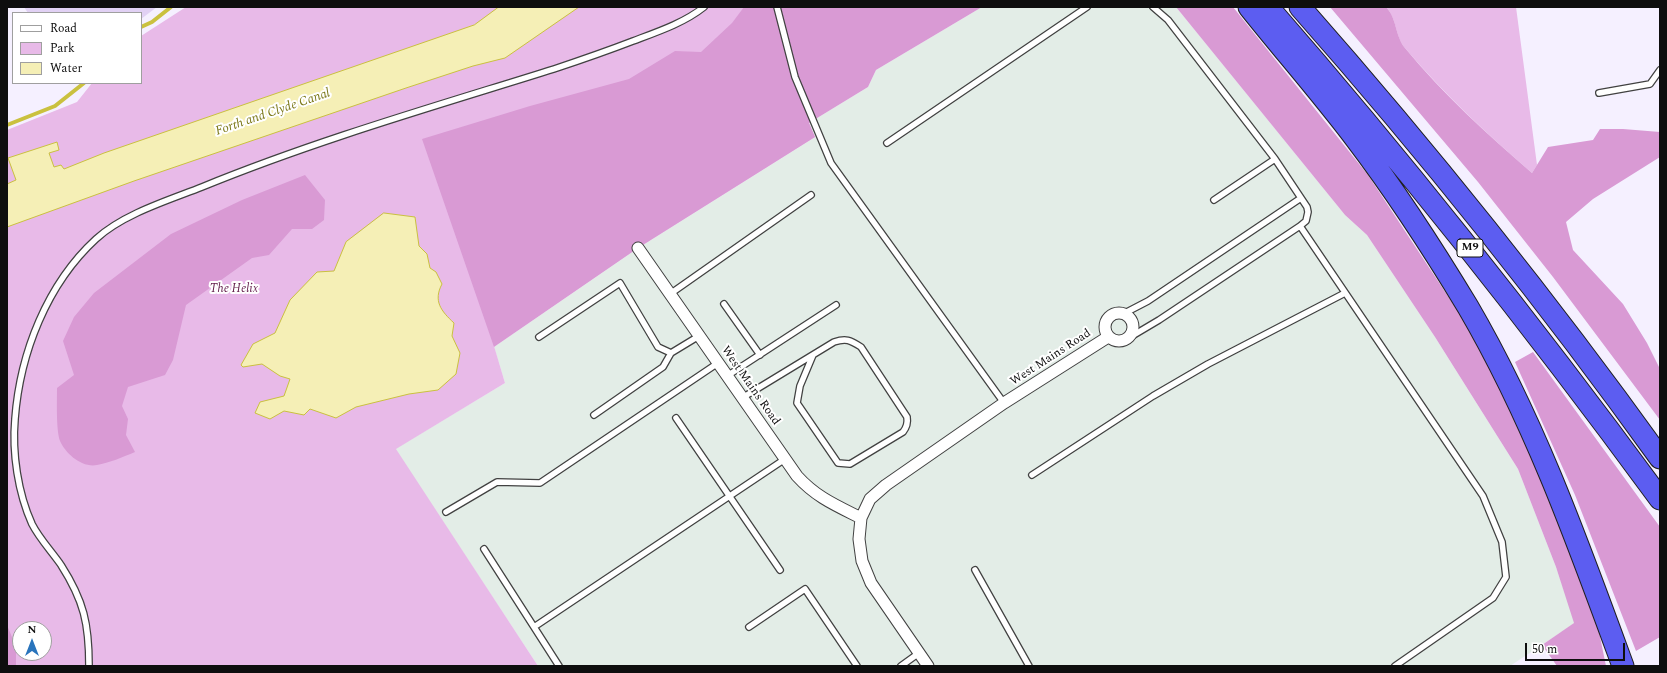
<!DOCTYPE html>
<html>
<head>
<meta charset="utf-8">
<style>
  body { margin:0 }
  #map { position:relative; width:1667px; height:673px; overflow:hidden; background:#f5f0ff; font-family:Spectral,serif }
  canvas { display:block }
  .frame { position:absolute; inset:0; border:8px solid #0e0e0e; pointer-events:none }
  .legend { position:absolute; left:12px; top:12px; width:130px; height:72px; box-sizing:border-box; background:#fff; border:1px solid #9f9f9f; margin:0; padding:5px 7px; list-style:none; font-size:12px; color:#0e0e0e }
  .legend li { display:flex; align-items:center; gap:8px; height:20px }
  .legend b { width:20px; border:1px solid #9f9f9f }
  .north { position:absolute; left:12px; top:621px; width:40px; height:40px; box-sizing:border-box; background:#fff; border:1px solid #9f9f9f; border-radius:50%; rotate:0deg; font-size:11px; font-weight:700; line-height:16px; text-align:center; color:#0e0e0e }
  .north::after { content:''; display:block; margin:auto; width:14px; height:18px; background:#2974bc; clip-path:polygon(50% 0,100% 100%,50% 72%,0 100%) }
  .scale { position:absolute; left:1525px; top:643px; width:100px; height:18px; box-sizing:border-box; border:2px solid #0e0e0e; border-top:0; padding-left:5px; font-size:12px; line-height:14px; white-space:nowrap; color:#0e0e0e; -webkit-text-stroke:3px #fff; paint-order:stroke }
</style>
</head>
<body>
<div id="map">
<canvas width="1667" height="673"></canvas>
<div class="frame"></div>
<ul class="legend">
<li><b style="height:5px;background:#fff"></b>Road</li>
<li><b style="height:11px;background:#e8bae8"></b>Park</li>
<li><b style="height:11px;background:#f5efb6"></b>Water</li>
</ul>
<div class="north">N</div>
<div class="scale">50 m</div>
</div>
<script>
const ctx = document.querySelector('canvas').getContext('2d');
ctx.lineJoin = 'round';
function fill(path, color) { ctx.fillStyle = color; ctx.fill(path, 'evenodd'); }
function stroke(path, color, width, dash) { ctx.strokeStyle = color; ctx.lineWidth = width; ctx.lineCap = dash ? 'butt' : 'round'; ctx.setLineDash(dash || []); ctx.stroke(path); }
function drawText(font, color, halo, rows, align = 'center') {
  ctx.font = font + ' Spectral,serif'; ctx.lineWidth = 4; ctx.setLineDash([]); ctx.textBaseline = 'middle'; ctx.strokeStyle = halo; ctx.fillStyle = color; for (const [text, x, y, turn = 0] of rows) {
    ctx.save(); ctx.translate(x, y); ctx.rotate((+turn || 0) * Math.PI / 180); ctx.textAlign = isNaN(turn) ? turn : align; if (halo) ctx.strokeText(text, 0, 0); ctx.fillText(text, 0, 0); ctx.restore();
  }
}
fill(new Path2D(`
  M982 7H1176L1345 215 1367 235 1435 337 1518 469 1556 567 1575 623 1510 666H538L395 449 505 383 494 347 638 248 815 137 809 123 868 87 876 70Z`), '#e3ede7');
fill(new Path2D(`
  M24 7H157L141 19V13H28Z`), '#e1d1f4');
fill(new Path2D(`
  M186 7H777L812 121 809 123 815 137 638 248 494 346 505 383 396 449 538 666H7V130L77 102 92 83H141V36ZM20 629H44V653H20Z
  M1386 7H1516L1537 165 1532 173C1487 134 1444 94 1405 48 1395 37 1397 18 1386 7Z`), '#e8bae8');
fill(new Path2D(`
  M744 7H982L876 70 868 87 809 123 815 137 638 248 494 347 422 139 530 106 629 79 675 51 701 52 732 23Z
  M1176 7H1233L1368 175 1469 328 1528 441 1596 617 1606 666H1557L1542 645 1574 623 1556 567 1518 469 1435 337 1367 235 1345 215Z
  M1330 7H1386C1397 18 1395 36 1405 48 1443 94 1487 134 1532 173L1548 147 1593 140 1600 129H1623L1660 132V157L1593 199 1566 222 1573 250 1623 304 1647 343 1660 369V420L1553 277 1478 182Z
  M305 175 325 200 324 220 312 229H292L269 255 252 258 186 305 173 360 165 375 128 387 122 406 128 419 126 435 135 452C123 457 109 463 97 465 82 468 66 454 60 441 56 430 57 401 57 388L74 375 63 341 74 317 94 293 171 234 242 200Z
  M1533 352 1660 527V637L1636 651 1575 495 1515 362Z
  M7 625 16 647V666H7Z`), '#d99ad4');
const water = new Path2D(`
  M499 7H579L505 58 473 66 406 88 134 181 7 227V184L16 180 8 158 57 142 59 150 49 153 54 167 61 165 64 169 104 153 474 25Z
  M384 213 415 217 419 246 427 254 430 268 436 272 442 284C433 301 441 311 454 323L452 336 460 353 456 374 438 390 409 394 356 407 336 418 310 409 304 415 284 411 270 419 255 413 260 402 284 396 290 379 280 376 262 364 243 367 241 365 253 344 275 333 290 300 317 272 334 271 346 242Z`);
fill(water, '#f5efb6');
stroke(water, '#cac13f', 1);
stroke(new Path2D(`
  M141 27 152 22 171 7
  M7 125 55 106 84 83`), '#cac13f', 4);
const lane = new Path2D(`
  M777 7 795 77 831 163 1004 403
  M1153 7 1168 20 1275 159 1307 207 1308 212 1306 221 1300 226 1483 496 1502 542 1506 577 1493 598 1395 666
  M1599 93 1650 84 1660 70
  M887 143 1087 7
  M1214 200 1275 159
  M670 294 811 195
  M724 304 760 355
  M1123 314 1148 301 1301 198
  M539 337 620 283 658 347 671 353 699 336
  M1127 339 1159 320 1300 226
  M727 376 836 305
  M742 398 834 342C846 338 850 340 861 347L907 417C908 423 907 427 903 432L850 464 838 463 797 403 800 386 813 355
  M594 415 663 367 671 353
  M676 418 780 570
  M1032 475 1153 396 1208 364 1345 293
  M446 512 497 482 540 483 718 363
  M484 549 559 666
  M975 570 1029 666
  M534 627 785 459
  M749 627 805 589 857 666
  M89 666C89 624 84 601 61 565 52 552 39 538 32 524 18 493 12 453 15 419 20 353 47 284 96 239 123 214 169 200 202 187 317 140 436 106 554 69 581 60 607 51 633 41 657 32 684 23 704 7
  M901 666 919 653`);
const street = new Path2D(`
  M638 248 797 476C816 497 835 505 861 518
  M1105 327a14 14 0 1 1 28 0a14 14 0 1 1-28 0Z
  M928 666 871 583 862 561 859 539 861 518 870 499 886 485 1004 403 1108 337`);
const highway = new Path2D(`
  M1249 7C1284 51 1321 93 1355 138 1396 192 1433 249 1468 307 1534 420 1578 543 1623 666
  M1268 7C1406 165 1536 330 1660 499
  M1300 7C1427 151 1548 302 1660 458`);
stroke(lane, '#414141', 8);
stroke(street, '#414141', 13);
stroke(highway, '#1f1f1f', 23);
stroke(lane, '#fff', 5.5);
stroke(street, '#fff', 11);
stroke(highway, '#5c5df1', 21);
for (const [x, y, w] of [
  [1470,248,26]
]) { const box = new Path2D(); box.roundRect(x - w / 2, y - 9, w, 18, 3); ctx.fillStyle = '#fff'; ctx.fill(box); stroke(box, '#0e0e0e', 1); }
drawText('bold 11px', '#0e0e0e', null, [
  ["M9",1470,248]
]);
drawText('italic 12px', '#65204e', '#fff', [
  ["The Helix",234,290]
]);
drawText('12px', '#0e0e0e', '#fff', [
  ["West Mains Road",1051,358,-33],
  ["West Mains Road",750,386,55]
]);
drawText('italic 13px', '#7b7818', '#fff', [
  ["Forth and Clyde Canal",273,113,-19]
]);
</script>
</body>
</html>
